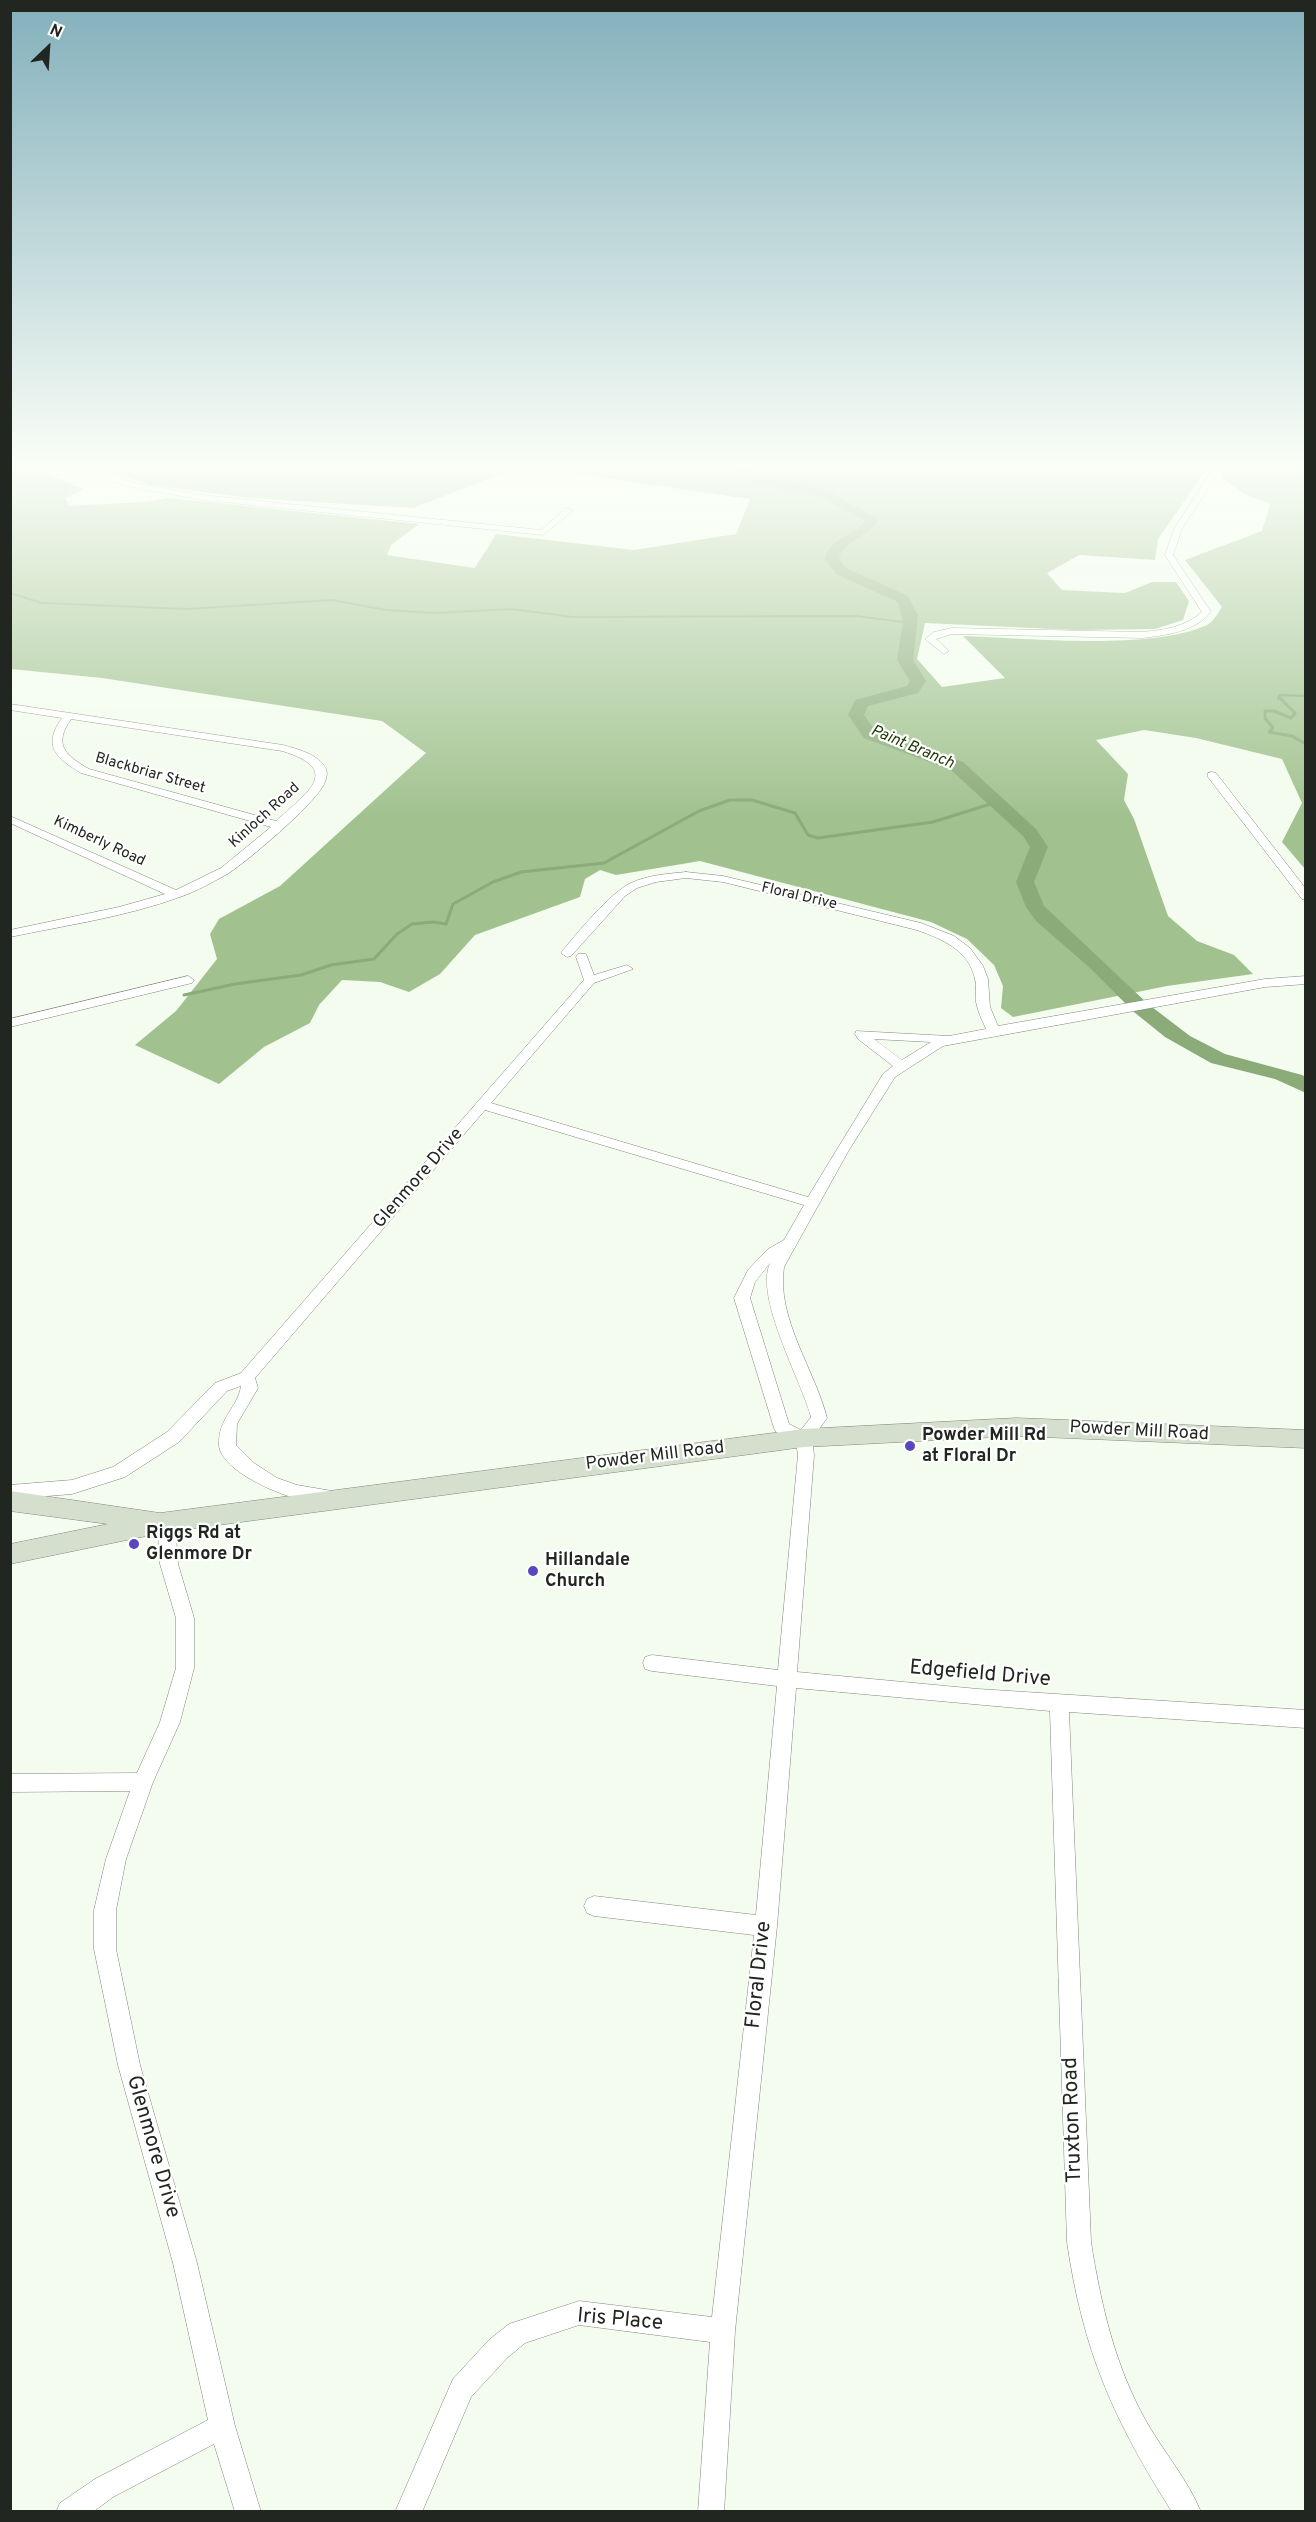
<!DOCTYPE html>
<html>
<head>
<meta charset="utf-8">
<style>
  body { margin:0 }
  #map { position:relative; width:1316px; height:2522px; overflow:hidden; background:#f3fcee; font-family:Overpass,sans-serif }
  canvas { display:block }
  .frame { position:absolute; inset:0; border:12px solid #222621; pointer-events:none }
  .north { position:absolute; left:18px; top:18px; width:60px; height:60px; -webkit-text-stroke:4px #fff; paint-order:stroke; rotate:25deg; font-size:16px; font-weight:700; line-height:24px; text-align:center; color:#222621 }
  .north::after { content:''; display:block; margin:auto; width:21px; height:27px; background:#222621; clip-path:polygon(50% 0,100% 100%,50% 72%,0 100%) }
</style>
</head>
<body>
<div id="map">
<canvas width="1316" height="2522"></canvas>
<div class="frame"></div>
<div class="north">N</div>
</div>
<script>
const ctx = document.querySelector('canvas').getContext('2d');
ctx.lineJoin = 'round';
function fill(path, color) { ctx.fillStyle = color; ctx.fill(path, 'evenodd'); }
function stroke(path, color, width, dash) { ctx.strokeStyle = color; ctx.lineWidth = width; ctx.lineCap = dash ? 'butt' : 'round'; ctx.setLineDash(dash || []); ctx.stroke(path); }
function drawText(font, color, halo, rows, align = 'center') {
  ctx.font = font + ' Overpass,sans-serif'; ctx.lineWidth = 4.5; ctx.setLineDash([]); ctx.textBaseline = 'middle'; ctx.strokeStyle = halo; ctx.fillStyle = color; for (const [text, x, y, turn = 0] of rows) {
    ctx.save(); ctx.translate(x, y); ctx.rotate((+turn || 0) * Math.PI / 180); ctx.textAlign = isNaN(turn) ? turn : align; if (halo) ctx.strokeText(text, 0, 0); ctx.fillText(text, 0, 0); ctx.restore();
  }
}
fill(new Path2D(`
  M10 464H45L50 468 49 475 84 489 65 498 69 506 145 502 168 498 419 524 391 545 387 555 475 568 496 534 634 550 736 534 750 499 522 466 413 508 249 498 151 485 85 464H1210L1158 539 1155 560 1079 555 1047 573 1062 590 1125 593 1152 582H1176L1189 601 1183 620 1155 629 1075 630 925 623 917 659 942 687 1005 678 963 636C1028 638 1150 651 1207 625 1213 622 1218 613 1222 607L1185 560 1262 531 1270 504 1246 495 1221 477 1229 464H1305V869L1282 842 1302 803 1282 759 1196 738 1144 730 1096 740 1128 774 1124 800 1134 819 1168 916 1197 941 1234 955 1253 974 1167 986 1013 1017 1001 1008 1003 986 994 965 967 939 931 922 700 861 616 875 600 870 585 879 580 897 475 935 440 974 409 992 380 982 342 980 319 1005 310 1023 264 1047 219 1084 135 1045 176 1011 217 959 210 934 219 919 280 886 426 753 382 721 102 678 11 669Z`), '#a1c28f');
stroke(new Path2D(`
  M734 464 745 468
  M10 593 42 603 186 609 332 600 386 610 435 613 511 609 573 617 856 616 911 623
  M1278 699 1280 695 1306 696`), '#8bab79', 2);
stroke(new Path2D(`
  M1279 697 1295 713 1291 718 1274 711H1265V718L1273 728 1269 732 1292 736 1306 744
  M184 995 235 984 301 975 331 965 374 959 397 934 412 924 433 922 446 924 453 904 493 882 521 872 604 863 699 811 730 800H752L795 813 808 835 818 838 933 822 997 802`), '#8bab79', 3);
fill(new Path2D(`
  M745 464H758L751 471 768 478 828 491 878 519C870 538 843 540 839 559L846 568 908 596 918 615 913 660 926 681 918 693 868 706 864 715 876 732 963 762 1036 829 1048 847 1034 882 1044 906 1148 1004 1190 1036 1225 1054 1302 1075 1306 1077V1093L1275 1079 1211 1063 1165 1037 1134 1012 1090 968 1036 921 1026 907 1016 882 1030 847 1023 836 951 770 864 738 848 715 855 700 907 686 910 681 897 660 903 622 898 602 836 574 825 559C830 537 854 538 865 520L820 497 760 484 739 475 737 472Z`), '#8bab79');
const minor = new Path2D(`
  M61 464H73L135 483 202 495 541 530 566 508 573 510 543 535 202 500 131 487Z
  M1216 464H1224L1182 529 1173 555 1211 612C1194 632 1167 635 1142 638L952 634 936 639 949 651 944 654 925 639 934 632 952 628 1142 632C1165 630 1185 627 1202 612L1165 555 1174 529Z
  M10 704 283 745C297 749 319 754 326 769 328 774 326 781 323 786 311 807 250 859 229 873 213 882 197 891 180 897 125 917 67 925 10 937V930L119 907 165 894 10 823V816L176 890 221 868 271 827 81 773C56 758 42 746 62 718L10 710ZM71 719 282 751C345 770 305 794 276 821L89 769C65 755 53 745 71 719Z
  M1212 772 1216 773 1306 889V900L1302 899 1208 777V773Z
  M686 872 723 876 921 923 954 936 970 948 983 966 988 979 990 1007 998 1026 1265 979 1306 976V984L1265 987 943 1046 895 1077 849 1150 784 1267C776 1318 815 1370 827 1418L812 1439 814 1455 797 1672 978 1689 1306 1710V1728L1069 1712 1091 2242C1101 2305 1115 2366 1146 2421 1163 2451 1188 2480 1201 2512H1172C1113 2419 1083 2351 1067 2242L1050 1711 796 1688 777 1926 735 2331 724 2512H698L710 2342 579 2325 525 2343 507 2358 471 2397 422 2512H395L453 2379 489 2340 509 2324 579 2301 712 2317 754 1935 594 1916 587 1913 584 1906 587 1899 594 1896 756 1915 777 1686 652 1671 645 1669 643 1663 645 1657 652 1655 778 1670 798 1455 796 1442 776 1432 774 1428 734 1298 748 1270 768 1249 784 1240 804 1205 485 1110 255 1378 258 1388 237 1424 236 1445 254 1463 277 1478 297 1485 332 1491 335 1496 332 1501C306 1510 220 1474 219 1445 218 1418 238 1407 241 1386L227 1391 179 1442 125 1477 72 1494 10 1499V1485L72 1480 113 1467 167 1432 215 1383 241 1373 584 980 576 957 578 954H586L594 975 627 965 633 969 594 983 491 1103 808 1197 883 1074 893 1066 858 1039 855 1034 856 1031 949 1036 986 1029C982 1020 978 1012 976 1002 975 994 977 986 975 979 969 950 942 939 917 930L723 882 686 878 656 882 637 888 625 896 571 956 567 957 561 953C574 936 612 891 631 883 648 875 667 874 686 872ZM874 1039 931 1042 902 1060ZM770 1263C754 1297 802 1382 811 1417L801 1430 789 1424 750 1298 755 1282Z
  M188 976 194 980 192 983 10 1027V1019Z
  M166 1515 172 1517 175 1522 178 1564 194 1618V1668L180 1722 153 1782 126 1859 116 1910V1949L140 2065 197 2263 235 2426 261 2512H235L214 2444 113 2497 93 2512H56L60 2503 95 2479 208 2420 173 2263 118 2065 94 1949V1910L106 1859 130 1791 10 1792V1774L137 1773 160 1722 176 1668V1618L160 1564 157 1522 160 1517Z`);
const secondary = new Path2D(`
  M1017 1418 1306 1430V1448L1017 1436 804 1447 166 1532 10 1564V1544L108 1524 10 1511V1491L160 1513 804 1429Z`);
stroke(minor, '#7f877b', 1);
stroke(secondary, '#7f877b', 1);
fill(minor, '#fff');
fill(secondary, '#d4e0cd');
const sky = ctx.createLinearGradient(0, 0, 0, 817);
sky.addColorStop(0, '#83b0bc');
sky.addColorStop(0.57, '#fafef7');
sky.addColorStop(1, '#fafef700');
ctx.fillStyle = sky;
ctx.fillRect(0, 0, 1316, 817);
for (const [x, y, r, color] of [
  [910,1446,6,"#5947bf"],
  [134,1544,6,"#5947bf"],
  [533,1571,6,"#5947bf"]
]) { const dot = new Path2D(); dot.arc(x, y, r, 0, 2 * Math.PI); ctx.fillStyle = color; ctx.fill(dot); stroke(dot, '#fff', 2); }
drawText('15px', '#222621', '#fff', [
  ["Blackbriar Street",150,774,16],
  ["Kinloch Road",265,816,-42],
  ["Kimberly Road",99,842,25],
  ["Floral Drive",799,897,13]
]);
drawText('italic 16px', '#1c3902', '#fff', [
  ["Paint Branch",912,748,23]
]);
drawText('18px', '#222621', '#fff', [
  ["Glenmore Drive",419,1179,-49],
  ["Powder Mill Road",1139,1432,3],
  ["Powder Mill Road",655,1457,-7]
]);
drawText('bold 18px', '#222621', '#fff', [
  ["Powder Mill Rd",922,1436],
  ["at Floral Dr",922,1457],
  ["Riggs Rd at",146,1534],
  ["Glenmore Dr",146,1555],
  ["Hillandale",545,1561],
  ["Church",545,1582]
], 'left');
drawText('21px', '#222621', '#fff', [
  ["Edgefield Drive",980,1675,5],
  ["Floral Drive",760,1975,-84],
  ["Truxton Road",1074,2120,-92],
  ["Glenmore Drive",152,2147,74],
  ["Iris Place",620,2321,5]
]);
</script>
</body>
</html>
